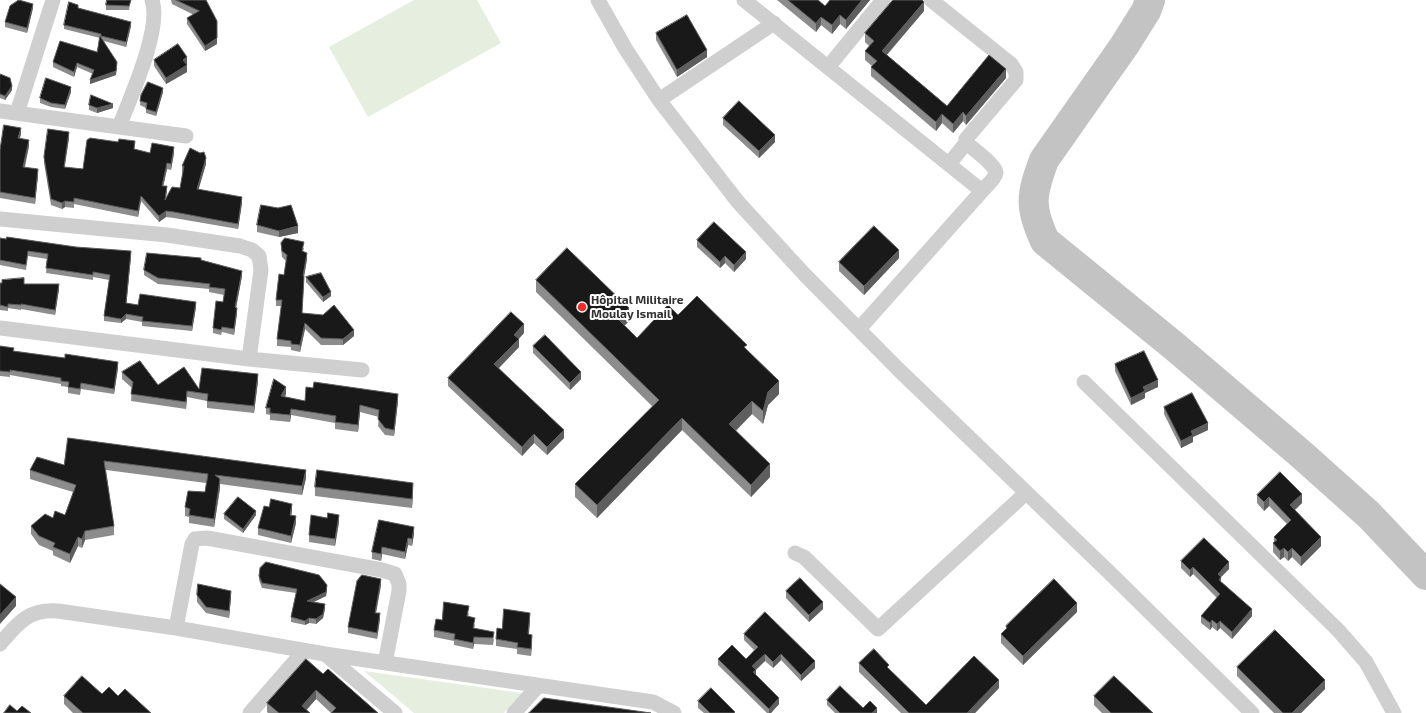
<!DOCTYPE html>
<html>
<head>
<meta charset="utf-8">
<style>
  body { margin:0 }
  canvas { display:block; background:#fff }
</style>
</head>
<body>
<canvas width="1426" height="713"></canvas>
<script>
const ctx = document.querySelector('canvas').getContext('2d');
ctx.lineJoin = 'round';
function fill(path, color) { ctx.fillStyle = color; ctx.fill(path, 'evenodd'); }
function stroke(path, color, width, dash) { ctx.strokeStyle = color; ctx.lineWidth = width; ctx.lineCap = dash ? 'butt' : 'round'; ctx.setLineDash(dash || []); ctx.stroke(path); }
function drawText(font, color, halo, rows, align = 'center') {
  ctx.font = font + ' "Exo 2",sans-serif'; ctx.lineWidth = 4; ctx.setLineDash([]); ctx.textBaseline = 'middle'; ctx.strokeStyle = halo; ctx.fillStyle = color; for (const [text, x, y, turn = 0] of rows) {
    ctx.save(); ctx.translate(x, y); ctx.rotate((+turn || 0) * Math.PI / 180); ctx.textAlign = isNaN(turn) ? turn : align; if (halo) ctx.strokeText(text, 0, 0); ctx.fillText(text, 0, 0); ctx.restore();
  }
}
fill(new Path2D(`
  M414 0H477L501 43 368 117 329 47Z
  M364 671 522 693 504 713H414Z`), '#e6efdf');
stroke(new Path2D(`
  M1150 0 1146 11 1124 46 1044 160C1031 195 1029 207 1045 241L1174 346 1302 455 1369 515 1426 575`), '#c3c3c3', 30);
stroke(new Path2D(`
  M598 0 625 48 659 100 738 202 805 275 898 369 1115 578 1252 713
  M744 0 982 191
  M829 66 883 0
  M659 100 774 23
  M0 111 186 136
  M17 113 53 0
  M119 127C130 98 162 29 152 0
  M949 164 966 143
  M0 219 167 235 240 246 252 250 259 256 261 270 249 359
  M0 328 249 359 362 370
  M859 329 982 191C986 186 995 179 996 173 997 166 972 148 966 143V139L1016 80V72L1011 64 931 0
  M1084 382 1338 630 1366 662 1394 713
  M795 553 804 557 878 629 1026 493
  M176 628 192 544 195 539 207 538 382 570 395 574 399 584V591L385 663
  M0 644C18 623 28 609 58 611L176 628 325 654 639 700 653 702 674 713
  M325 654 395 713
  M250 713 304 651
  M514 713 538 686`), '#cfcfcf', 15);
fill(new Path2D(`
  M131 0 129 10H106V5Z
  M171 0H206L217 44 205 51 187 24V18L194 15 172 4Z
  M777 0H818L825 6 870 0 846 29 840 24 832 34 821 25 816 32Z
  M33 8 27 33 5 27V22Z
  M78 8 131 26 126 47 104 41 117 66 116 75 90 84 93 74 77 67 74 77 53 67V62L97 52 100 38 64 29V25Z
  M924 11 887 55 947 106 1006 78 966 125 963 121 953 133 942 123 936 131 871 76V67L872 66 865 60V51L869 46 865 42V33Z
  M656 33 707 57 677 77 656 40Z
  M154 60 187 64H186L187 72 166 84 154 66Z
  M0 74 12 90 5 100 0 98Z
  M71 92 65 109 51 107 40 103V98Z
  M163 92 156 116 146 113V108L140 105 141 95Z
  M89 105 113 108 97 113 89 110Z
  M723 118 775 142 759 158 723 125Z
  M21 134 20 138 29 146 25 167 38 175 35 204 0 198V150Z
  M69 138 64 167 83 169 135 149 150 153H174L171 170 167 169 163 186 167 192 166 198 180 188 183 172H182V166L206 164 198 189 242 203 238 229 174 218 166 217 159 222 141 201 138 217 74 204V208L65 207 62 209 51 205 44 163V157Z
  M257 225 298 233 279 237 257 232Z
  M0 238 131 256 126 303 138 305 196 307 192 331 142 326V322L126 319 121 323 104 321V316L109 280 93 277V280L46 273 47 259 28 256 26 270 0 265Z
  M697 240 746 259 734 272 725 263 720 268 697 247Z
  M281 243 304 248 303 252 307 259 304 276V282L302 313 354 336 343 345H321L305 329 300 352 291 350V347L277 346V339L282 306H276V300L284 275 286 261 282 257 281 249Z
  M899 258 864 295 839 271V262Z
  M201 260 242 276 236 308 237 313 234 335 222 332 221 335 213 333V328L223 302 224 295 209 292V289L158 284 144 275V270Z
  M306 277 331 296 323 302 306 282Z
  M536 280 629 321 624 326 637 338 678 315 747 350 779 394 768 405 763 424 752 414 736 431 770 477 751 497 682 430 597 518 575 497V484L652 406 536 292Z
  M0 283 24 284 59 289 55 315 21 309V310L8 308V311L0 310Z
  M524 333 519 339V347L499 368 564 438 547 455 534 443 522 456 448 386V378Z
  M0 346 14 351 118 368 114 394 81 389 80 395 68 393V387L61 386V384L10 375V377L0 376Z
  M533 346 581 379 570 390 533 353Z
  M1115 364 1158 387 1145 393V398L1131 405 1115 371Z
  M122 372 158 385 199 389 258 381 254 413 207 408V401L187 397 186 409 131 401 132 388 122 379Z
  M286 394 285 397 305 401H398L394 436 385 435 378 426 379 417 360 412 358 432 335 429V423L291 415 290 422 270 420V415L266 414V408Z
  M1164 407 1208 430 1193 437V442L1181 448 1164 414Z
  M68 438 306 478 302 495 220 484V488L214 527 189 523V517L185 516V507L205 492 206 483 106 470 114 526V535L85 540 82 548 78 546 70 563 53 555V551L39 545 31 534V526L53 518 65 515 73 492 30 479V470L64 465Z
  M315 487 413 492 412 508 315 496Z
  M1257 495 1302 503 1295 510 1321 546 1301 566 1292 557 1288 561 1284 557 1280 560 1273 552V543L1274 542V537L1287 524 1269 506 1264 511 1257 503Z
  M269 507 292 511 291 515 296 523 291 543 258 535V528Z
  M224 514 256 515 243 533 224 519Z
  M379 520 414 534 412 546 408 545 405 559 382 554 381 561 372 559V552Z
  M339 522 335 546 309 542V535Z
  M1181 561 1229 569 1221 577V582L1252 616 1232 639 1220 628 1217 631 1212 627 1210 630 1201 623V616L1217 598 1193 574 1190 577 1181 568Z
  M259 576 327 590 326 596 314 602 325 609 323 618 316 624 309 623 305 625 291 622V617L296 593 262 588 259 580Z
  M381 585 376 613 380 619 377 639 348 633V627Z
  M786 591 823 609 809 622 786 598Z
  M197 595 231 597 229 618 206 613 197 602Z
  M1077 612 1023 665 1001 643V634L1006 629V626Z
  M469 613 468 617 475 625 474 629 494 639 493 645 474 644 473 649 454 645V641L434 637V630L442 620Z
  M530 620 529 634 532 642 531 656 517 654V649L496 646V639L502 629Z
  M744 634 815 668 801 681 781 660 773 668 765 661 756 670V675L779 704 771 713H767L718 665V659H746L754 650 744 640Z
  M859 663 889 669 926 705 999 688 975 713H901L859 672Z
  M1237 667 1325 689 1301 713H1274L1237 676Z
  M323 674 378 713H331L316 699 306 710 310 713H268L267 712V703Z
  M102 694 118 696 151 713H73L64 704V696Z
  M1094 696 1153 713H1102L1094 705Z
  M827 700 863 708 877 713H835L827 705Z
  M698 701 735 713H704L698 708Z`), '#8c8c8c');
fill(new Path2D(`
  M862 0H870L846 29V20Z
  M924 2V11L882 60V51Z
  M33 4V8L27 33V28Z
  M840 15V24L832 34V25Z
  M821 17V25L816 32V23Z
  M217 21V44L205 51V46Z
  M131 22V26L126 47V42Z
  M707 50V57L677 77V70Z
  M187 57V64L183 67V60Z
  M117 62 116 75 90 84V80Z
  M77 63V67L74 77V72Z
  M187 65V72L166 84V78Z
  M1006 69V78L966 125V116Z
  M12 86V90L5 100V96Z
  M71 87V92L65 109V105Z
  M163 88V92L156 116V112Z
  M113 104V108L97 113V108Z
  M963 112V121L953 133V124Z
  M942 114V123L936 131V122Z
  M21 128V134L18 144V138Z
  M69 132V138L64 172V167Z
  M775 135V142L759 158V151Z
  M29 140V146L23 173V167Z
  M174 147V153L171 170V164Z
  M206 158V164L197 195V189Z
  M167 163V169L162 192V186Z
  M38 169V175L35 204V198Z
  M141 196V201L138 217V211Z
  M242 197V203L238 229V224Z
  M65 201V207L62 209V203Z
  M166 211V217L159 222V216Z
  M298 226V233L279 237V231Z
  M899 250V258L864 295V286Z
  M131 251V256L126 308V303Z
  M746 252V259L734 272V265Z
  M307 253V259L303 283V276Z
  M725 256V263L720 268V262Z
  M242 271V276L235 313V307Z
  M59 284V289L55 315V310Z
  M331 292V296L323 302V297Z
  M196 302V307L192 331V326Z
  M237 308V313L234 335V329Z
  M629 308V321L618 332V319Z
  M126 314V319L121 323V319Z
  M305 323V329L300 352V345Z
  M524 324V333L517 340 519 339V347L494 373V364L514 335Z
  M354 330V336L343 345V339Z
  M118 362V368L114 394V389Z
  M581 372V379L570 390V383Z
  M258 374V381L254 413V406Z
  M1158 380V387L1145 393V398L1131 405V398L1143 387Z
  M779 381V394L768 405 763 424V411L768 392Z
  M286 387V394L281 403V396Z
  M187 391V397L186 409V402Z
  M398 394V401L394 436V430Z
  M752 401V414L729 437V424Z
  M360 405V412L358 432V425Z
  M291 409V415L290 422V415Z
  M682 418V430L597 518V505Z
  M1208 423V430L1193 437V442L1181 448V441L1191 431Z
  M564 430V438L547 455V447Z
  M534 434V443L522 456V447Z
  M770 464V477L751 497V485Z
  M306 470V478L302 495V486Z
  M220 479V488L214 527V519Z
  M413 483V492L412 508V499Z
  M1302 494V503L1290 514V505Z
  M1269 497V506L1264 511V502Z
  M292 504V511L290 521V515Z
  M256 511V515L243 533V529Z
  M339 515V522L335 546V539Z
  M296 516V523L291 543V536Z
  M414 527V534L412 546V539Z
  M85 531V540L82 548V539Z
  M78 537V546L70 563V554Z
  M1321 537V546L1301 566V557Z
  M408 538V545L405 559V552Z
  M382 547V554L381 561V554Z
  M1284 548V557L1280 560V551Z
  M1292 548V557L1288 561V552Z
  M1229 562V569L1221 577V584L1219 587 1218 574Z
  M1193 567V574L1190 577V570Z
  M381 579V585L375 618V613Z
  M327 585V590L326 596 307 605V601Z
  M231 591V597L229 618V611Z
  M16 597V606L0 624V615Z
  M823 602V609L809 622V615Z
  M1077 603V612L1023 665V656Z
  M325 604V609L323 618 316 624V619Z
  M1252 609V616L1232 639V632Z
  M380 613V619L377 639V633Z
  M530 613V620L528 641V634Z
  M309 618V623L305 625V621Z
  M1212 620V627L1210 630V623Z
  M1220 621V628L1217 631V624Z
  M532 635V642L531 656V649Z
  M474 637V644L473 649V643Z
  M765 654V661L752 673V666Z
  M781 654V660L773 668V662Z
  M815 661V668L801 681V675Z
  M756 670V676L753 672Z
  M999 680V688L975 713H967Z
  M1325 680V689L1301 713H1292Z
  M316 690V699L304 713 302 706Z
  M779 698V704L771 713H769V709Z
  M877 708V713H872Z`), '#5e5e5e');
const building = new Path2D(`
  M19 0 33 4 27 28 5 22 10 6Z
  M107 0H131L129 6 106 5Z
  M176 0H206L217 21V38L205 46 187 18 199 11Z
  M788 0H818L825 6 830 0H862L846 20 840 15 832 25 821 17 816 23Z
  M893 0H922L924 2 882 51 947 106 989 55 1006 69 966 116 963 112 953 124 942 114 936 122 871 67 877 61 865 51 874 41 865 33Z
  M69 2 78 5V8L131 22 126 42 101 36V34L64 25Z
  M687 15 707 50 677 70 656 33Z
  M100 36 117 62 116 71 90 80 94 70 77 63 74 72 53 62 60 41 97 52Z
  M178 44 187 57 183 60 187 65 166 78 154 60Z
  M0 74 10 78 12 86 5 96 0 94Z
  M46 78 71 87 65 105 51 103 40 98Z
  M148 82 163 88 156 112 146 109 147 103 140 101 141 95Z
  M91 95 113 104 97 108 89 105Z
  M739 101 775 135 759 151 723 118Z
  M4 125 21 128 18 138 29 140 23 167 38 169 35 198 0 192V150Z
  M48 129 69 132 64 167 83 169 87 140 90 138 118 142 119 139 135 141 134 149 150 153 152 143 174 147 171 164 167 163 162 186H167L165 200 172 187 180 188 184 166H182L190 148 200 153 204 152 206 158 197 189 242 197 238 224 174 212 166 211 159 216 141 196 138 211 74 198V202L65 201 62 203 51 199 44 157Z
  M261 205 278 208 291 205 298 226 279 231 257 225Z
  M714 222 746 252 734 265 725 256 720 262 697 240Z
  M874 226 899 250 864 286 839 262Z
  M7 237 76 247 131 251 126 303 138 305 140 294 196 302 192 326 142 321 143 317 126 314 121 319 104 316 110 275 93 272V275L46 268 48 254 28 251 26 265 0 260V238L6 239Z
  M285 238 304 242 302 251 307 253 303 276H304L302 313 323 315 334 305 354 330 343 339 321 338 305 323 300 345 291 344V341L277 339 282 300H276L279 274 284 275 287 255 282 251 281 243Z
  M567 248 629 308 618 319 637 338 668 305 678 315 697 296 747 345 744 347 779 381 768 392 763 411 752 401 729 424 770 464 751 485 682 418 597 505 575 484 659 400 536 280Z
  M147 253 201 258V260L242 271 235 307 237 308 234 329 222 327 221 330 213 328 216 301 223 302 225 289 209 287 210 284 158 278 144 270Z
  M321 273 331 292 323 297 306 277Z
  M24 278V284H59L55 310 21 304V305L8 304V307L0 305V283H2V280Z
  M511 312 524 324 514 335 519 339 494 364 564 430 547 447 534 434 522 447 448 378Z
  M545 335 581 372 570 383 533 346Z
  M0 346 14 348 13 351 65 358V354L118 362 114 389 81 383 80 389 68 387 69 382 61 381V378L10 370V372L0 371Z
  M1144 351 1158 380 1143 387 1145 391 1131 398 1115 364Z
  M140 361 158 385 184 367 199 389 202 368 258 374 254 406 207 401 208 394 187 391 186 402 131 394 133 382 122 372Z
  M274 379 286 387 281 396 305 401 306 387 313 388 314 382 398 394 394 430 385 428 378 419 379 410 360 405 358 425 335 422 336 416 291 409 290 415 270 413V408H266Z
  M1192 393 1208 423 1191 431 1193 435 1181 441 1164 407Z
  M68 438 306 470 302 486 215 475 220 479 214 519 189 515 190 509 185 507 188 491 205 492 208 474 104 461 114 526 85 531 82 539 78 537 70 554 53 547 55 543 39 536 31 526 45 514 53 518 55 511 65 515 76 485 30 470 37 457 64 465Z
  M317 470 413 483 412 499 315 487Z
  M1280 472 1302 494 1290 505 1321 537 1301 557 1292 548 1288 552 1284 548 1280 551 1273 543 1277 540 1274 537 1291 520 1269 497 1264 502 1257 495Z
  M238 497 256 511 243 529 224 514Z
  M271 499 292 504 290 515 296 516 291 536 258 528 264 506 269 507Z
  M328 513 339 515 335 539 309 535 311 515 327 518Z
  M379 520 414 527 412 539 408 538 405 552 382 547 381 554 372 552Z
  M1204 538 1229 562 1218 574 1221 577 1219 580 1252 609 1232 632 1220 621 1217 624 1212 620 1210 623 1201 616 1220 594 1193 567 1190 570 1181 561Z
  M266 562 319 575 327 585 326 592 307 601 325 604 323 614 316 619 309 618 305 621 291 617 297 589 262 583 259 576 260 568Z
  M362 575 381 579 375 613H380L377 633 348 627 357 581Z
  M800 578 823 602 809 615 786 591Z
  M1054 579 1077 603 1023 656 1001 634 1007 628 1006 626Z
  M0 584 16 597 0 615Z
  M198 584 231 591 229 611 206 607 197 595Z
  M444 602 469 606 467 616 475 618 473 628 494 632 493 638 474 637 473 643 454 639 455 634 434 630 436 619 442 620Z
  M504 609 530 613 528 634 532 635 531 649 517 647 518 643 496 639 497 628 502 629Z
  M765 612 815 661 801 675 781 654 773 662 765 654 752 666 756 670 753 672 779 698 769 709 718 659 732 645 746 659 758 647 744 634Z
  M1275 630 1325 680 1292 713H1283L1237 667Z
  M874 649 889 665 887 667 926 705 974 656 999 680 967 713H909L859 663Z
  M306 659 323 674 328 669 378 713H331L336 708 316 690 302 706 310 713H279L267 703Z
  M82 676 102 694 109 687 118 696 125 689 151 713H83L64 696Z
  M1114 676 1153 713H1111L1094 696Z
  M840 686 863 708 870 701 877 708 872 713H840L827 700Z
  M711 688 735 712 734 713H710L698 701Z
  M544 698 651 713H529Z
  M10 705 17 711 22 706 31 713H4Z`);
fill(building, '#191919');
stroke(building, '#5e5e5e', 1);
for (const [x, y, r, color] of [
  [582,307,5,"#f22b2a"]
]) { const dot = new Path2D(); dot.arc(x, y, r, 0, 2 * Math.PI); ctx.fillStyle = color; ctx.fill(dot); stroke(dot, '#fff', 1.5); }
drawText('bold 12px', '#323232', '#fff', [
  ["Hôpital Militaire",591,300],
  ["Moulay Ismail",591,314]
], 'left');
</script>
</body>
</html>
